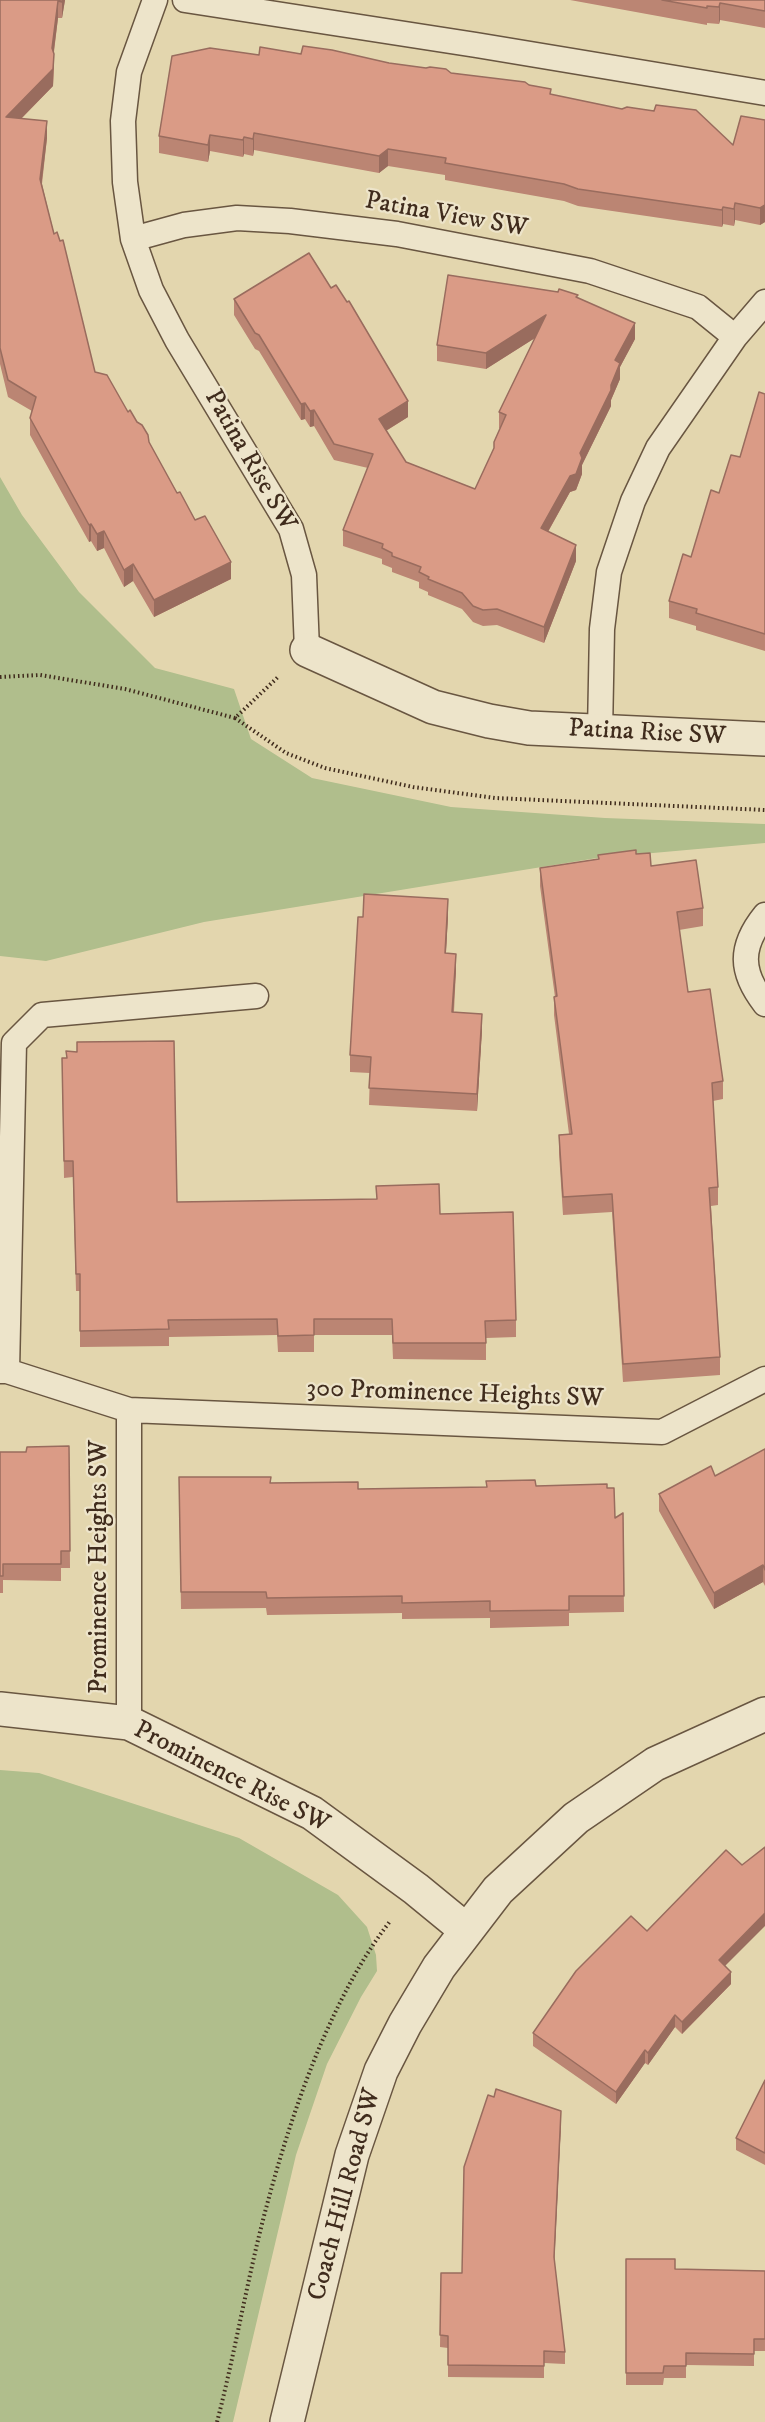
<!DOCTYPE html>
<html>
<head>
<meta charset="utf-8">
<style>
  body { margin:0 }
  canvas { display:block; background:#e3d6ae }
</style>
</head>
<body>
<canvas width="765" height="2422"></canvas>
<script>
const ctx = document.querySelector('canvas').getContext('2d');
ctx.lineJoin = 'round';
function fill(path, color) { ctx.fillStyle = color; ctx.fill(path, 'evenodd'); }
function stroke(path, color, width, dash) { ctx.strokeStyle = color; ctx.lineWidth = width; ctx.lineCap = dash ? 'butt' : 'round'; ctx.setLineDash(dash || []); ctx.stroke(path); }
function drawText(font, color, halo, rows, align = 'center') {
  ctx.font = font + ' "IM FELL DW Pica",serif'; ctx.lineWidth = 4.5; ctx.setLineDash([]); ctx.textBaseline = 'middle'; ctx.strokeStyle = halo; ctx.fillStyle = color; for (const [text, x, y, turn = 0] of rows) {
    ctx.save(); ctx.translate(x, y); ctx.rotate((+turn || 0) * Math.PI / 180); ctx.textAlign = isNaN(turn) ? turn : align; if (halo) ctx.strokeText(text, 0, 0); ctx.fillText(text, 0, 0); ctx.restore();
  }
}
fill(new Path2D(`
  M0 477 22 515 79 592 155 668 234 689 251 739 312 778 451 807 605 818 765 824V843L597 858 204 922 46 961 0 956Z
  M0 1770 39 1773 239 1838 338 1895 367 1927 376 1955 377 1971 361 1997 327 2064 296 2155 233 2422H0Z`), '#b0be8c');
const lane = new Path2D(`
  M155 0 129 72 123 121 125 182 133 239 151 290 177 340 291 529 304 575 307 650
  M185 0 476 45 765 93
  M133 239 184 225 237 218 290 221 397 234 590 271 698 307 735 337
  M600 732 602 629 609 572 633 501 658 448 735 337 765 302
  M765 915C739 947 740 972 765 1004
  M0 1371H7L129 1410 662 1432 765 1379
  M7 1371 14 1043 42 1015 256 996
  M129 1410V1723`);
const street = new Path2D(`
  M307 650 433 707 489 721 529 728 765 739
  M0 1709 129 1723 312 1813 416 1889 466 1930
  M287 2422 352 2155 381 2071 405 2024 439 1967 498 1890 576 1818 655 1764 765 1714`);
stroke(lane, '#695641', 27);
stroke(street, '#695641', 36);
stroke(new Path2D(`
  M0 677 40 675 125 689 235 718 278 677
  M235 718 286 753 325 768 413 787 495 798 765 810
  M217 2422C236 2349 248 2274 268 2201 282 2149 299 2096 320 2046 340 2000 360 1960 391 1920`), '#402c1d', 4, [1.5, 3]);
stroke(lane, '#ede4ca', 24);
stroke(street, '#ede4ca', 33);
fill(new Path2D(`
  M0 0H65L62 18H58L54 52V70L53 86 21 119 47 138 42 184 54 234 95 372 128 412 149 442 177 493 195 520 231 579 154 617 133 581 124 587 104 548 97 551 91 541 89 542 30 435V418L32 411 8 397 0 364Z
  M570 0H765V28L720 20 719 24 707 23V25Z
  M301 54 389 63 529 85 551 94 733 145 765 120V222L760 225 735 220 734 226 723 224 722 227 578 206 564 201 445 180V175L388 166 379 173 254 150 253 156 244 154 243 157 210 151 208 162 159 153V136L259 55Z
  M578 298 635 339 620 367V379L611 400V406L582 465V474L576 490 570 492 548 532 576 561 544 643 497 625 483 626 473 622 462 609 428 595V592L419 588V582L392 572V568L382 564V559L343 546V530L368 468 334 460 314 426 310 427 305 419 301 420 259 351 255 349 234 315V299L408 417 386 431 406 462 475 489 494 449 500 428H499V412L535 338 486 369 437 361V345Z
  M765 394V651L696 630V626L669 618V601L691 557 719 493 740 457Z
  M636 854 703 908V926L679 930 688 992 723 1081V1099L713 1101 718 1187V1205L711 1206 720 1357V1375L623 1382 612 1212 563 1215 559 1153V1135L569 1134 554 1015V997H555L540 886V868L598 859V855Z
  M448 916 446 953 456 970 454 1012 482 1030 477 1111 369 1105 370 1073 350 1072V1055Z
  M62 1058 177 1202 440 1214 516 1320V1337L486 1338V1360L393 1359 392 1335H314V1352H278L277 1335 169 1337V1346L80 1347V1291H76L73 1177 64 1178Z
  M69 1446 70 1568H61V1581L3 1580V1593H0V1452H26Z
  M765 1449V1586L763 1582 714 1609 659 1511V1494L715 1476Z
  M179 1477 358 1489 536 1486 607 1488 615 1518 623 1513 624 1612 569 1613V1626L490 1628V1618L402 1619V1613L267 1615 266 1608 181 1609Z
  M647 1931 726 1966 731 1984 682 2034 675 2027 648 2065 645 2063 616 2104 533 2046V2033Z
  M765 2080V2165L736 2150V2138Z
  M561 2123 554 2261 565 2352V2364L544 2363V2378L448 2377V2348L440 2347 441 2273H462Z
  M626 2259 675 2269 765 2271V2351H754V2366L686 2365V2378H664L663 2385H626Z`), '#bb8573');
fill(new Path2D(`
  M63 0H65L62 18V2Z
  M58 1V18L52 65V48Z
  M720 3V20L719 24V7Z
  M54 54 53 86 6 134V117Z
  M47 121V138L40 196V179Z
  M254 133V150L253 156V139Z
  M210 135V151L208 162V145Z
  M244 137V154L243 157V140Z
  M388 149V166L379 173V156Z
  M735 203V220L734 226V209Z
  M765 205V222L760 225V208Z
  M723 207V224L722 227V210Z
  M546 315V331L486 369V353Z
  M635 323V339L620 367V379L611 400V406L582 465V474L576 490 570 492 541 544V528L580 453 615 360Z
  M408 401V417L379 435V419Z
  M305 403V419L301 420V404Z
  M314 410V426L310 427V411Z
  M91 524V541L89 542V525Z
  M104 531V548L97 551V534Z
  M576 545V561L544 643V627Z
  M231 562V579L154 617V600Z
  M133 564V581L124 587V570Z
  M448 899V916L445 969V953Z
  M456 954V970L452 1029V1012Z
  M482 1014V1030L477 1111V1094Z
  M763 1565V1582L714 1609V1593Z
  M765 1913V1926L719 1972V1960Z
  M731 1972V1984L682 2034V2022Z
  M675 2015V2027L648 2065V2053Z
  M645 2050V2063L616 2104V2092Z
  M561 2111V2123L554 2269V2257Z`), '#996c5e');
const building = new Path2D(`
  M0 0H63L62 2 58 1 52 48 54 54 53 69 6 117 47 121 40 179 54 234 57 232 60 241 63 240 95 372 107 375 128 412 130 410 137 422 142 425 148 435 149 442 177 493 180 492 195 520 205 516 231 562 154 600 133 564 124 570 104 531 97 534 91 524 89 525 30 418 36 397 8 380 0 348Z
  M662 0H765V11L720 3 719 7 707 6V8Z
  M303 46 332 50 389 63 426 68 430 67 446 69 451 73 525 82 529 85 551 89 550 94 622 109 627 107 654 111 656 105 696 110 733 145 741 116 765 120V205L760 208 735 203 734 209 723 207 722 210 578 189 564 184 445 163 446 158 388 149 379 156 254 133 253 139 244 137 243 140 210 135 208 145 159 136 172 56 210 48 259 55 260 47 301 54Z
  M309 253 331 288 336 285 347 302 349 301 408 401 379 419 406 462 475 489 494 448V442L506 415 499 412 546 315 486 353 437 345 448 275 558 292 559 289 578 295 576 297 635 323 615 360 620 363 611 385V390L580 453 582 458 576 474 570 476 541 528 576 545 544 627 497 609 483 610 473 606 462 593 428 579 429 577 419 572 421 567 392 556V553L382 548 383 544 343 530 373 454 334 444 314 410 310 411 305 403 301 404 259 335 255 333 234 299Z
  M759 392 765 394V634L696 613 697 609 669 601 683 554 691 557 711 490 719 493 731 455 740 457Z
  M636 850V854L650 853 651 866 696 860 703 908 677 912 688 992 710 989 723 1081 712 1083 718 1187 709 1188 720 1357 623 1364 612 1194 563 1197 559 1135 572 1134 554 997 557 996 540 868 599 859 598 855Z
  M364 894 448 899 445 953 456 954 452 1012 482 1014 477 1094 369 1088 371 1057 350 1055 358 917H363Z
  M174 1041 177 1202 377 1199 376 1186 439 1184 440 1214 513 1212 516 1320 485 1321 486 1343H393L392 1319H314V1335L278 1336 277 1319 168 1320 169 1329 80 1331V1274H76L73 1161H64L62 1058H67L66 1051 77 1052V1042Z
  M69 1446 70 1551H61V1564H3V1576H0V1452H26L27 1447Z
  M765 1449V1570L763 1565 714 1593 659 1494 711 1466 715 1476Z
  M179 1477H271L270 1483 358 1482V1489L487 1487 486 1481 535 1480 536 1486 607 1484V1488H614L615 1518 623 1513 624 1596H569V1610L490 1611V1601L402 1603V1596L267 1598 266 1592H181Z
  M765 1847V1913L719 1960 731 1972 682 2022 675 2015 648 2053 645 2050 616 2092 533 2033 576 1971 631 1916 647 1931 726 1850 742 1865Z
  M765 2080V2153L736 2138Z
  M496 2089 561 2111 554 2257 565 2352 544 2351V2366L448 2365V2336L440 2335 441 2273H462L464 2167 488 2095 494 2097Z
  M626 2259H675V2269L765 2271V2339H754V2354L686 2353V2366H664L663 2373H626Z`);
fill(building, '#da9b86');
stroke(building, '#996c5e', 1.5);
drawText('26px', '#402c1d', '#ede4ca', [
  ["Patina View SW",446,216,10],
  ["Patina Rise SW",249,461,60],
  ["Patina Rise SW",647,734,3],
  ["300 Prominence Heights SW",455,1395,2],
  ["Prominence Heights SW",101,1567,-90],
  ["Prominence Rise SW",231,1778,27],
  ["Coach Hill Road SW",346,2195,-75]
]);
</script>
</body>
</html>
